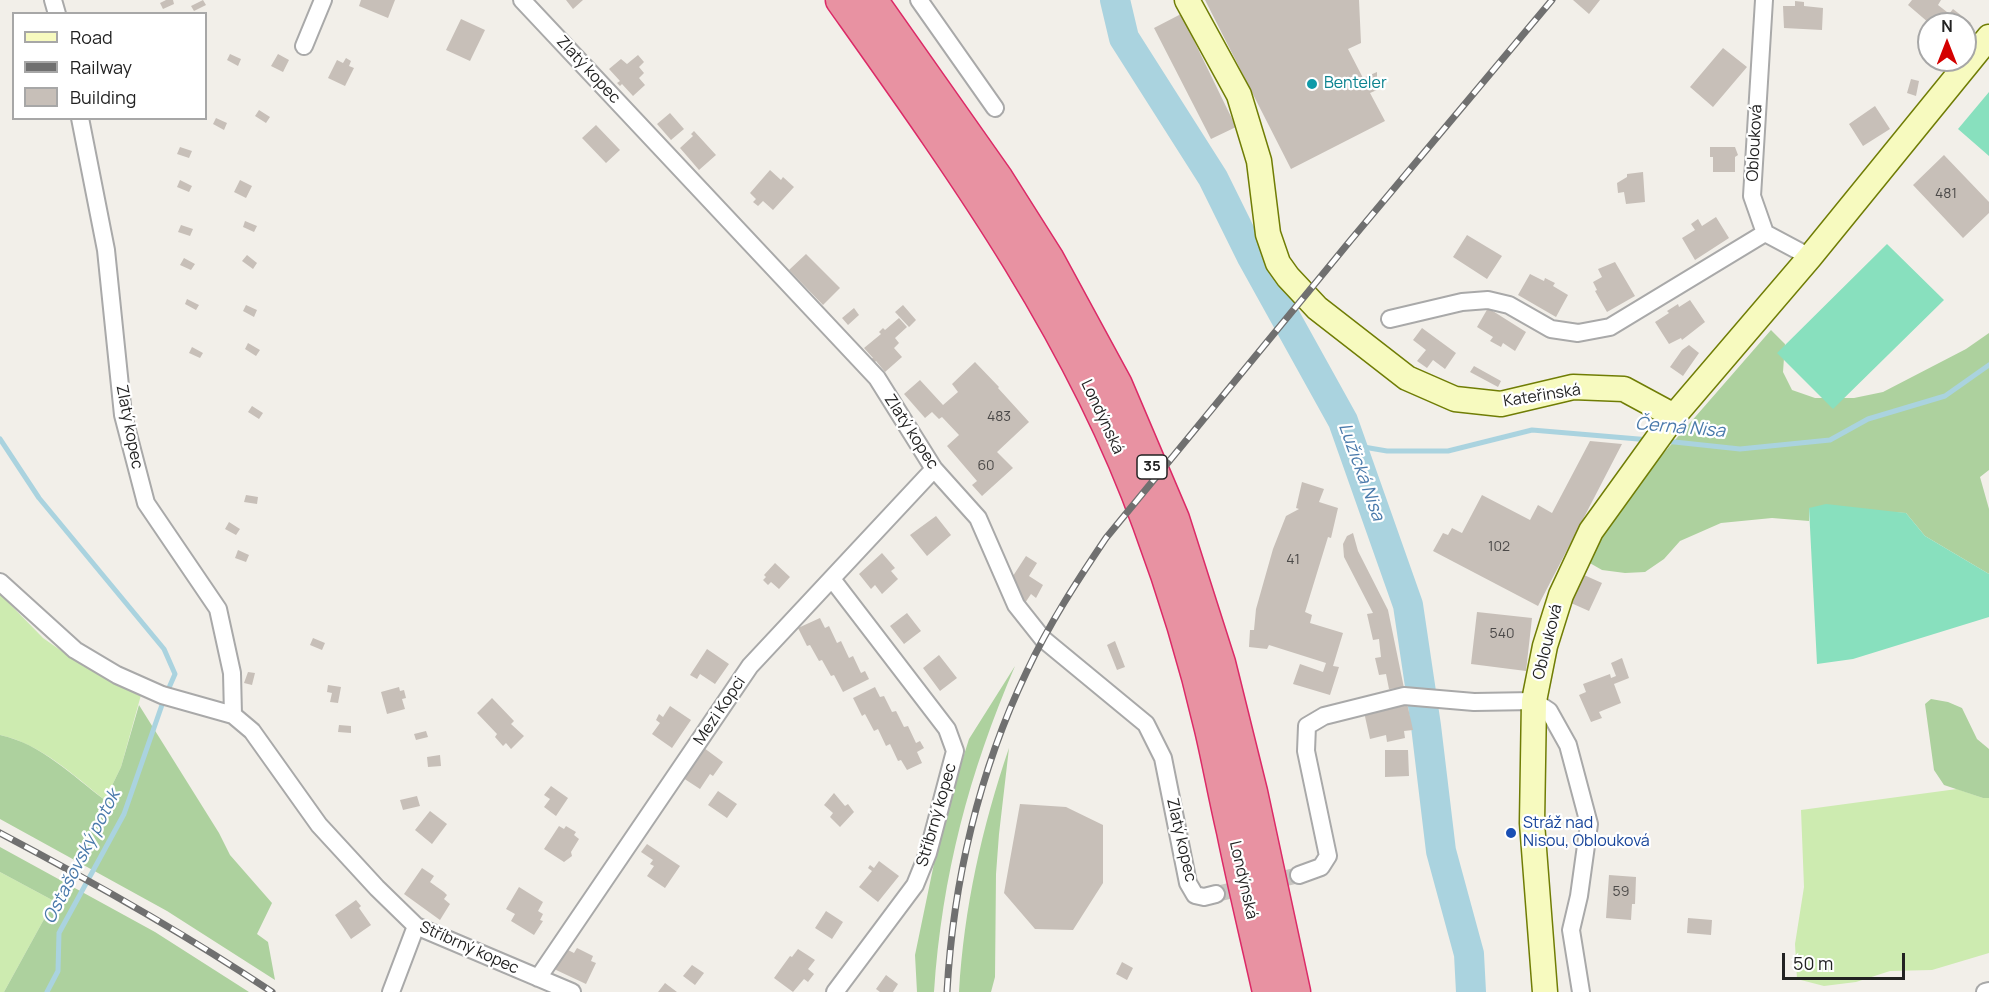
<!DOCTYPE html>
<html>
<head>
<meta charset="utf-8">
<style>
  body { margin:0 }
  #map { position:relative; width:1989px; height:992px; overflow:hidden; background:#f2efe9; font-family:Manrope,sans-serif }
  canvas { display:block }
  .legend { position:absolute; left:12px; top:12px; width:195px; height:108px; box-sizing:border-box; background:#fff; border:2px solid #a7a7a7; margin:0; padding:8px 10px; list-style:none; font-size:18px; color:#222 }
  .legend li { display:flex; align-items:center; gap:12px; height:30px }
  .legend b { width:30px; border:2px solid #a7a7a7 }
  .north { position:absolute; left:1917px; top:12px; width:60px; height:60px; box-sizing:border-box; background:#fff; border:2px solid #a7a7a7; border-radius:50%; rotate:0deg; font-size:16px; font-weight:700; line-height:24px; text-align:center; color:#222 }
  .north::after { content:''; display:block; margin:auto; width:21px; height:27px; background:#d40000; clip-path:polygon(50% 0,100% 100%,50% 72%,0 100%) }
  .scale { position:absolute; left:1782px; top:953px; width:123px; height:27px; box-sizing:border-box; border:3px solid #222; border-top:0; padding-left:8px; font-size:18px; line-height:21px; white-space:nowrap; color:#222; -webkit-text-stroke:4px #fff; paint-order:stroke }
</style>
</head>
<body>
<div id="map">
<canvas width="1989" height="992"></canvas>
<ul class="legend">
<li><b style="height:8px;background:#f7fabf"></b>Road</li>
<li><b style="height:8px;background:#707070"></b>Railway</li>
<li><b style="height:16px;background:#c7bfb8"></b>Building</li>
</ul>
<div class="north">N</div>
<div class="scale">50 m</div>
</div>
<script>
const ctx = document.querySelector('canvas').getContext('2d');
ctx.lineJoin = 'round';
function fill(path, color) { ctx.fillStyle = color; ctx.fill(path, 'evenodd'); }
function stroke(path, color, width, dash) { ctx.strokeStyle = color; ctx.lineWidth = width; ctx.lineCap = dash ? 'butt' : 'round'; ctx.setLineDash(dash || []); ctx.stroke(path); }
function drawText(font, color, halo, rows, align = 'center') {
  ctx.font = font + ' Manrope,sans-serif'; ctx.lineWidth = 4.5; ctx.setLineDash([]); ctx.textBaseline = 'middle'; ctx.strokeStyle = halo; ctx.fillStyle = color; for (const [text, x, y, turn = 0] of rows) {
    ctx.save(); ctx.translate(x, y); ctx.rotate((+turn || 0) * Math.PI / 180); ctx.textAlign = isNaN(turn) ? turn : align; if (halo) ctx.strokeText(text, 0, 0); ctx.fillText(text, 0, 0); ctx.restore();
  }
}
fill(new Path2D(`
  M0 594 43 638 83 666 141 695 121 767 105 800C73 775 41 744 0 735Z
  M1957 789 1983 798H1989V953L1932 970 1890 971 1856 982 1824 986 1797 979 1795 944 1804 887 1801 810Z
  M0 872 54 901 4 992H0Z`), '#cdebb0');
fill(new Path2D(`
  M1771 330 1785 344 1783 372 1792 390 1815 398H1854L1883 392 1966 349 1989 333V470L1980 477 1989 509V574L1925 536 1906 513 1809 508V521L1772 518 1721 523 1680 541 1664 559 1645 572 1625 573 1602 570 1588 562 1599 533 1662 455Z
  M1015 666C969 773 942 875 934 992H917L915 955 942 825 969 739Z
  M1931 699 1948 702 1962 708 1977 739 1989 749V798H1983L1944 785 1934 770 1925 704Z
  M139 705 219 833 230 855 272 903 257 934 268 942 275 980 167 911 0 819V735C42 744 72 776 105 800L121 767Z
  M1009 748 999 834 996 874 995 977 991 992H959C964 908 982 827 1009 748Z
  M0 847 155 932 249 992H4L54 901 0 872Z`), '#add19e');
fill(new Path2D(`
  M1989 92V156L1958 129Z
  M1887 244 1944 300 1833 409 1777 353Z
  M1826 504 1906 513 1925 536 1989 574V617L1853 659 1817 664 1809 508Z`), '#88e0be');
stroke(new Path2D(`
  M0 439 39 498 164 649 175 674 168 690
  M1665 441 1740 449 1830 440 1868 419 1945 396 1989 365
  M1352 445 1387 451H1448L1532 430 1650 440
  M47 992 58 971 59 933 124 814 163 702`), '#aad3df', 5);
stroke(new Path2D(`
  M1115 0 1124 38 1213 178 1252 257 1343 421 1408 605 1426 726 1441 851 1469 954 1471 992`), '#aad3df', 30);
fill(new Path2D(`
  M166 0H173L174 4 163 9 160 3Z
  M203 0 206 5 194 11 191 6Z
  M361 0H395L388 18 359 6Z
  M566 0H583L573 9Z
  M1205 0H1359L1361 43 1348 49 1363 78 1377 72V90L1370 93 1385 121 1291 169Z
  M1573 0H1600L1589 14Z
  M1912 0H1941L1938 5 1947 12 1949 14 1953 9 1971 23 1965 31V24H1937L1938 22 1932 18 1929 23 1908 5Z
  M1795 1 1804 2V6L1823 8 1822 30 1784 28 1783 6H1795Z
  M1181 14 1236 127 1211 139 1154 28Z
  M461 19 485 30 470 61 446 50Z
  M1723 48 1747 67 1713 107 1690 87Z
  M230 54 241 59 238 66 227 60Z
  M278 54 289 60 283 72 271 66Z
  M638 55 644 62 639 67 644 73 639 78 645 85 633 96 622 84 620 86 617 83 620 81 609 69 621 59 627 64Z
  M346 58 351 61 349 66 354 68 345 86 328 78 337 60 343 63Z
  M1911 79 1919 81 1916 96 1907 93Z
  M1875 106 1890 129 1863 146 1849 124Z
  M259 110 270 117 266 123 255 116Z
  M670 113 684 129 671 140 657 124Z
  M216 118 227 123 224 130 213 124Z
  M596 125 620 150 606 163 582 138Z
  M694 131 716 155 699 170 680 148 693 136 691 134Z
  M180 147 192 151 189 158 177 154Z
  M1710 147H1735L1738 155 1735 157V172H1713V157H1710Z
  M1944 155 1989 202V213L1963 238 1913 185Z
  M770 170 781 180 783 177 794 187 773 210 763 201 758 206 753 202 756 199 750 193Z
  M1643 172 1645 202 1626 204 1624 192 1618 193 1617 183 1627 177V174Z
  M180 180 192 186 189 192 177 187Z
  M240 180 252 186 246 198 234 192Z
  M1716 217 1729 238 1695 260 1682 238 1695 230 1691 224 1698 219 1702 226Z
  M245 221 257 226 254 232 243 227Z
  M181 225 193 229 190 236 178 232Z
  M1467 235 1502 256 1487 279 1453 257Z
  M806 254 840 288 823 305 789 270Z
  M247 255 257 263 253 269 242 261Z
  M184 258 195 264 191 270 180 265Z
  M1615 262 1635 296 1607 312 1595 291 1597 290 1593 282 1602 277 1598 269Z
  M1530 274 1544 281 1545 278 1555 283 1553 286 1568 295 1556 317 1518 295Z
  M187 299 199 305 196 310 185 304Z
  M1690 300 1705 322 1682 340 1681 338 1669 344 1655 322 1669 313 1667 311 1678 304 1679 307Z
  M246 305 257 310 254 317 243 311Z
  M903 305 916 320 909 327 895 312Z
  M854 308 859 315 848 325 842 318Z
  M1488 308 1526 332 1515 351 1503 343 1501 347 1490 341 1493 337 1477 327Z
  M899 318 907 327 895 338 899 343 894 348 902 357 885 372 876 361 874 363 871 359 873 358 864 348 881 334 879 332 883 328 885 330Z
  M1422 328 1456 353 1445 369 1433 360 1427 368 1417 361 1426 350 1413 340Z
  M248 343 260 350 256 356 245 349Z
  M1689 345 1699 353 1683 376 1670 367 1682 350Z
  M192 347 203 353 200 358 189 353Z
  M975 362 999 387 998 388 1029 422 997 452 1013 468 982 496 972 485 977 481 947 446 959 435 942 417 939 419 932 412 925 418 904 394 920 380 943 405 958 392 952 384Z
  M1474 366 1501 381 1498 387 1470 372Z
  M252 406 263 413 259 419 248 412Z
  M1590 441 1622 444 1538 606 1433 551 1443 533 1448 535 1452 528 1462 533 1482 495 1530 520 1538 505 1552 513Z
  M1302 482 1324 489 1319 502 1338 508 1331 538 1328 537 1305 612 1312 615 1310 623 1343 633 1333 666 1339 667 1330 695 1293 684 1300 664 1323 672 1326 663 1269 645 1267 649 1249 647 1250 630H1254L1256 609 1273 549 1286 516 1299 509 1296 508Z
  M246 495 258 497 257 504 244 502Z
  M936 516 951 535 927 556 910 535Z
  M229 522 240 529 236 535 225 529Z
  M1353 533 1358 551 1388 610 1404 688 1389 689 1386 674 1379 675 1375 658 1381 657 1379 639 1373 640 1367 614 1373 613 1344 557 1343 544 1347 536Z
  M238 550 249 555 246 562 235 558Z
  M882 553 895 568 891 571 898 579 882 594 875 585 871 589 859 574Z
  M1026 556 1037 563 1029 576 1043 585 1036 598 1031 594 1025 603 1011 579Z
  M775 563 790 577 779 589 771 582 768 585 763 580 766 577 764 575Z
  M1584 575 1602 583 1589 611 1571 603Z
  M1477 612 1532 618 1526 671 1471 664Z
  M907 613 921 631 904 644 890 626Z
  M820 618 825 628 829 626 837 643 841 641 849 658 853 656 861 673 865 671 869 679 843 692 834 675 831 676 822 660 819 661 810 645 807 646 798 628Z
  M313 638 325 643 322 650 310 645Z
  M1115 641 1125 667 1117 670 1107 645Z
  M707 649 729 664 715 684 700 674 697 679 690 675Z
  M939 655 957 678 940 691 923 668Z
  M1622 658 1629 678 1614 684 1621 703 1599 712 1602 718 1591 722 1579 695 1586 692 1583 684 1610 674 1611 678 1616 676 1611 663Z
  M248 672 255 673 252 685 244 683Z
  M328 685 341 687 338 703 330 702 332 693 327 692Z
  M399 687 400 691 404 690 406 698 402 699 405 709 387 714 381 692Z
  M875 687 880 697 884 696 892 712 896 711 904 727 908 726 916 743 920 741 924 748 917 752 922 763 907 770 901 760 898 761 890 744 886 746 878 729 874 731 865 714 862 716 853 698Z
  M492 698 514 721 511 724 524 736 511 749 506 743 503 746 495 737 497 734 477 713Z
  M1407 703 1413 730 1404 731 1405 738 1387 742 1386 735 1370 739 1364 712Z
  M670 706 691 720 672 748 652 734 660 723 656 720 659 714 663 717Z
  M339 725 351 726V733L338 732Z
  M426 731 428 737 416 740 414 734Z
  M700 745 723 762 713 776 710 774 700 789 680 776Z
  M1385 750H1408L1409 776 1385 777Z
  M440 755 441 766 428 767 427 757Z
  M551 786 568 798 556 816 544 807 550 799 544 795Z
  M718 791 737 804 727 818 708 805Z
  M834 793 845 806 848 804 854 812 840 827 830 817 833 813 824 805Z
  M417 796 420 806 403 810 400 800Z
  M1020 804 1066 807 1103 825V883L1073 930 1035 929 1004 893Z
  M430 811 447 824 432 844 415 830Z
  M559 826 564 829 566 826 576 832 574 835 579 839 571 852 572 856 564 862 544 849Z
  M647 844 680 866 665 888 647 876 654 866 650 864 653 860 641 852Z
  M879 861 899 876 878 902 859 887 872 871 868 868 870 865 874 868Z
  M422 868 434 876 430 882 444 892 447 895 444 899 450 904 440 920 404 894Z
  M1609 875 1636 877 1635 904H1632L1631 920 1606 918Z
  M519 887 543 902 538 911 543 914 540 920 543 921 534 935 511 921 515 914 506 909Z
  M356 900 361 906 359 908 371 925 351 939 335 915Z
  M826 911 843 922 832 939 815 928Z
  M1688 918 1712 920 1711 935 1687 933Z
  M564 948 574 953 577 948 593 956 591 961 596 963 586 984 554 969Z
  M798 949 815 960 808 969 814 974 808 982 804 979 793 992 774 978 790 956 792 957Z
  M1122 962 1133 968 1127 980 1116 974Z
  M692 965 704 973 695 985 683 976Z
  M886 975 898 984 893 992H880L876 989Z
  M665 983 677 992H658Z`), '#c7bfb8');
stroke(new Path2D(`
  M1216 894 1299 875`), '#c8c6c1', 16, [16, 8]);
const street = new Path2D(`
  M53 0 57 14
  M522 0 877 378 934 469 978 518 1016 605 1043 639 1146 724 1163 758 1188 883 1195 895 1204 897 1216 894
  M919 0 995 108
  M1764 0 1752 196 1765 233 1810 257
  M304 46 323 0
  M80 118 106 250 123 415 146 503 218 609 232 673 233 715
  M1390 319 1462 302 1488 300 1509 305 1551 329 1578 333 1610 327 1765 233
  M832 579 947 729 955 751 928 853 915 885 835 992
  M0 582 75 650 117 675 162 695 233 715 252 731 319 825 377 888 416 926 572 992
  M1299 875 1321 867 1328 856 1306 751 1307 726 1324 716 1404 696 1474 702 1534 701 1549 711 1568 745 1589 824 1579 896 1571 930 1581 992
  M538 978 750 666 934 469
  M391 992 416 926
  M1985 992 1989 991`);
const secondary = new Path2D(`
  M1187 0 1239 95 1259 161 1268 234 1278 263 1288 277 1317 308 1407 378 1455 399 1501 404 1573 387 1624 389 1674 416
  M1545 992 1532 823 1534 701 1545 646 1561 595 1591 531 1674 416 1810 257 1989 37`);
const highway = new Path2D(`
  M841 0C958 165 1079 332 1148 524 1173 591 1194 660 1210 729 1218 763 1224 797 1232 831 1243 885 1256 938 1268 992
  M872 0 998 179 1048 258 1117 385 1174 519 1220 663 1252 792 1295 992`);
stroke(street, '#a9a9a9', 20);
stroke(secondary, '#707d05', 27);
stroke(highway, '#dc2a67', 33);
stroke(street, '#fff', 16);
stroke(secondary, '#f7fabf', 24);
stroke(highway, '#e892a2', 30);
const rail = new Path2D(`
  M0 833C93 882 184 933 272 992
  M947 992C953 882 979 771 1027 671 1049 624 1077 581 1106 538L1350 241 1552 0`);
stroke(rail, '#707070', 7);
stroke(rail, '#fff', 4.5, [14]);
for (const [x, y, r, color] of [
  [1312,84,6,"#0f9aa8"],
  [1511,833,6,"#1a4fb4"]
]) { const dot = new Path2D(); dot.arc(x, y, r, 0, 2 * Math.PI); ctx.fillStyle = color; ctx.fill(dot); stroke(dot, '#fff', 2); }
drawText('14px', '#4b4948', null, [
  ["481",1946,194],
  ["483",999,417],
  ["60",986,466],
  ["102",1499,547],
  ["41",1293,560],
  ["540",1502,634],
  ["59",1621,892]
]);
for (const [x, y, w] of [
  [1152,467,30]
]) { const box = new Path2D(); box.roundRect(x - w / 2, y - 12, w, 24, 4.5); ctx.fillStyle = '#fff'; ctx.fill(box); stroke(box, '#222', 1.5); }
drawText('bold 15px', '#222', null, [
  ["35",1152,467]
]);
drawText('16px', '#222', '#fff', [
  ["Zlatý kopec",588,70,47],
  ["Oblouková",1755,143,-87],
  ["Kateřinská",1542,396,-9],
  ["Londýnská",1102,417,65],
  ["Zlatý kopec",129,427,79],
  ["Zlatý kopec",911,432,57],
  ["Oblouková",1548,642,-76],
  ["Mezi Kopci",720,711,-56],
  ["Stříbrný kopec",937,815,-74],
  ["Zlatý kopec",1181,840,77],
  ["Londýnská",1243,880,77],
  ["Stříbrný kopec",469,948,24]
]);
drawText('16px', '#0d838f', '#fff', [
  ["Benteler",1324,84]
], 'left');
drawText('16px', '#164399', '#fff', [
  ["Stráž nad",1523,824],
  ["Nisou, Oblouková",1523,842]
], 'left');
drawText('italic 18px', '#4a7aab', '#fff', [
  ["Černá Nisa",1680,428,5],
  ["Lužická Nisa",1361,472,70],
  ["Ostašovský potok",82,857,-63]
]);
</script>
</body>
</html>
